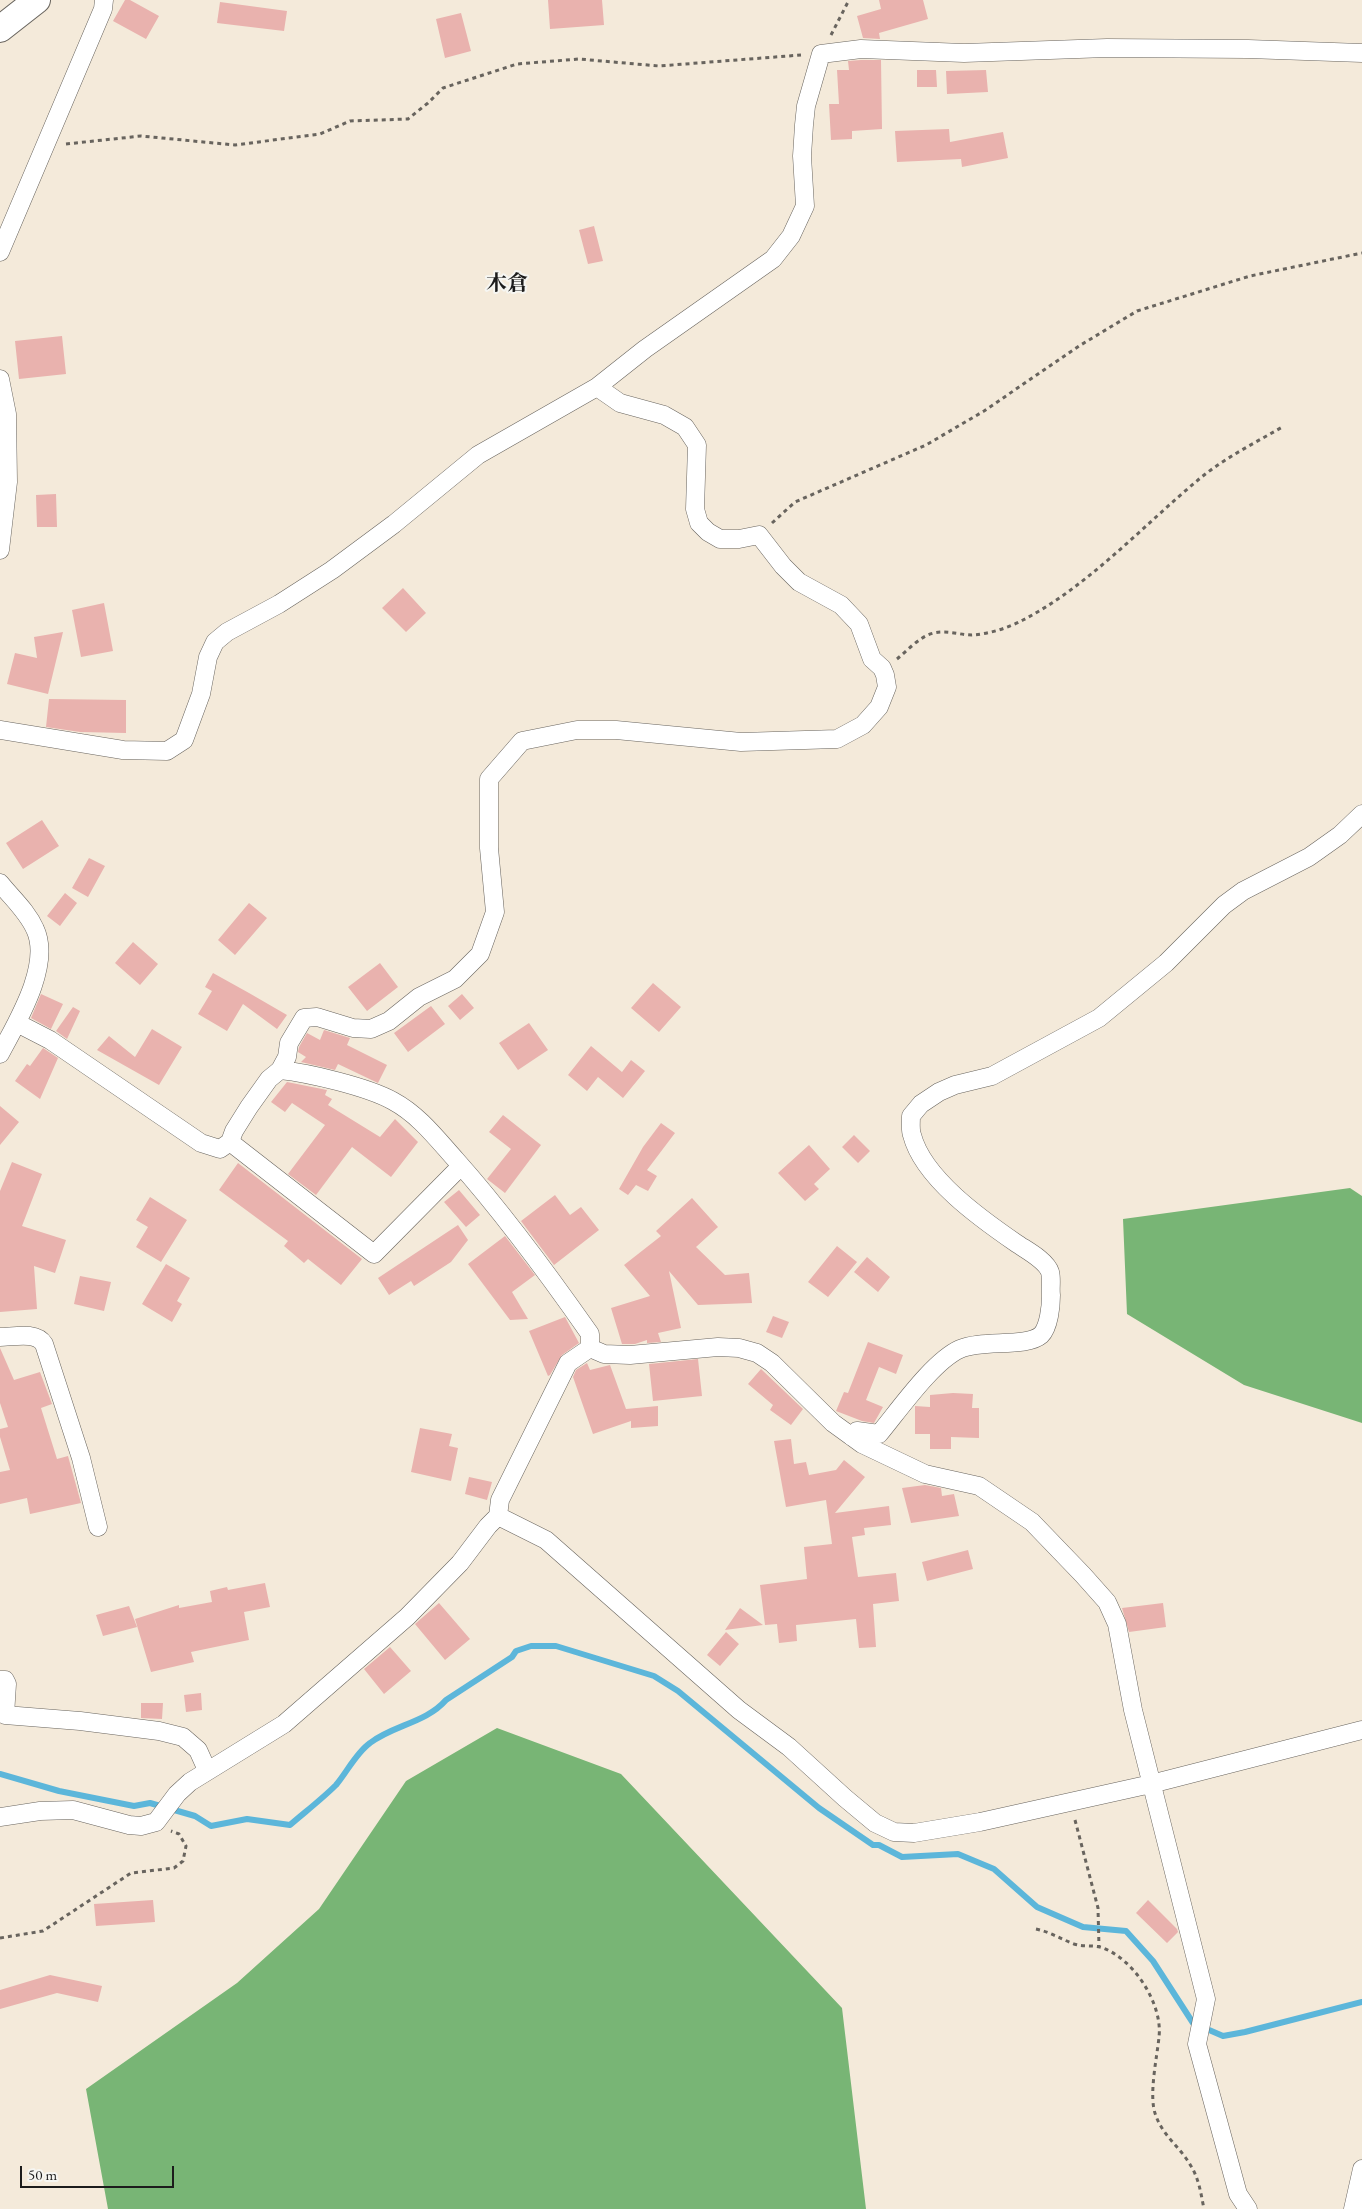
<!DOCTYPE html>
<html>
<head>
<meta charset="utf-8">
<style>
  body { margin:0 }
  #map { position:relative; width:1362px; height:2209px; overflow:hidden; background:#f4eada; font-family:"EB Garamond",serif }
  canvas { display:block }
  .scale { position:absolute; left:20px; top:2166px; width:154px; height:22px; box-sizing:border-box; border:2px solid #1c1c1c; border-top:0; padding-left:6px; font-size:15px; line-height:18px; white-space:nowrap; color:#1c1c1c; -webkit-text-stroke:4px #f6f6f2; paint-order:stroke }
</style>
</head>
<body>
<div id="map">
<canvas width="1362" height="2209"></canvas>
<div class="scale">50 m</div>
</div>
<script>
const ctx = document.querySelector('canvas').getContext('2d');
ctx.lineJoin = 'round';
function fill(path, color) { ctx.fillStyle = color; ctx.fill(path, 'evenodd'); }
function stroke(path, color, width, dash) { ctx.strokeStyle = color; ctx.lineWidth = width; ctx.lineCap = dash ? 'butt' : 'round'; ctx.setLineDash(dash || []); ctx.stroke(path); }
function drawText(font, color, halo, rows, align = 'center') {
  ctx.font = font + ' "EB Garamond","Noto Serif JP",serif'; ctx.lineWidth = 4; ctx.setLineDash([]); ctx.textBaseline = 'middle'; ctx.strokeStyle = halo; ctx.fillStyle = color; for (const [text, x, y, turn = 0] of rows) {
    ctx.save(); ctx.translate(x, y); ctx.rotate((+turn || 0) * Math.PI / 180); ctx.textAlign = isNaN(turn) ? turn : align; if (halo) ctx.strokeText(text, 0, 0); ctx.fillText(text, 0, 0); ctx.restore();
  }
}
fill(new Path2D(`
  M1350 1188 1362 1196V1423L1244 1385 1127 1314 1123 1219Z
  M497 1728 621 1774 842 2008 866 2209H108L86 2089 237 1983 319 1909 406 1781Z`), '#78b575');
stroke(new Path2D(`
  M0 1774 59 1791 134 1806 150 1803 195 1816 211 1826 247 1819 290 1825C305 1812 322 1799 336 1785 347 1772 356 1753 370 1743 393 1725 426 1723 446 1700L512 1657 516 1651 531 1646H556L654 1676 678 1691 819 1808 873 1845H879L902 1857 958 1854 994 1869 1037 1907 1083 1927 1126 1931 1153 1961 1193 2023 1223 2036 1245 2032 1362 2002`), '#5cb6da', 6);
fill(new Path2D(`
  M125 0H130L159 16 146 39 113 21Z
  M548 0H602L604 25 550 29Z
  M879 0H923L928 19 879 33 880 39 863 38 857 16 881 9Z
  M220 2 287 11 284 31 217 23Z
  M461 13 471 51 445 58 436 19Z
  M861 60H881L882 129 852 131V139L831 140 829 104H839L837 70H849L848 61Z
  M917 70H936L937 87H917Z
  M986 70 988 92 947 94 946 71Z
  M949 129 950 142 1003 132 1008 158 962 167 961 159 897 162 895 131Z
  M594 226 603 261 588 264 579 230Z
  M62 336 66 374 19 379 15 341Z
  M56 494 57 527H37L36 495Z
  M403 588 426 613 406 632 382 608Z
  M104 603 113 651 81 657 72 610Z
  M63 632 48 694 7 684 15 653 37 658 34 637Z
  M49 699 126 700V733L80 732 46 727Z
  M42 820 59 846 23 869 6 843Z
  M89 858 105 866 88 897 72 888Z
  M65 893 77 903 60 926 47 916Z
  M249 903 267 918 235 955 218 940Z
  M133 942 158 964 140 985 115 963Z
  M380 963 398 987 367 1011 348 987Z
  M213 973 249 993 287 1015 277 1029 243 1004 227 1031 198 1014 212 991 205 987Z
  M653 983 681 1007 659 1032 631 1008Z
  M41 994 63 1004 51 1029 31 1018Z
  M462 994 474 1008 460 1020 448 1006Z
  M431 1006 445 1024 408 1052 394 1033Z
  M73 1007 80 1011 67 1039 56 1031Z
  M529 1023 548 1050 518 1070 499 1043Z
  M152 1029 182 1047 159 1085 97 1050 109 1036 135 1057Z
  M324 1030 350 1038 347 1045 387 1065 378 1083 338 1064 335 1070 301 1062 306 1057 298 1052 299 1047 307 1033 320 1040Z
  M591 1046 622 1072 631 1060 645 1071 623 1098 598 1077 587 1091 568 1075Z
  M43 1048 58 1058 40 1099 15 1081 27 1064 30 1066Z
  M287 1082 327 1090 325 1095 332 1099 328 1105 380 1137 395 1119 418 1142 391 1177 352 1147 316 1195 288 1174 325 1125 292 1103 285 1112 271 1102Z
  M0 1106 19 1122 0 1145Z
  M503 1115 541 1145 505 1193 487 1179 511 1149 489 1132Z
  M661 1123 675 1133 647 1170 657 1176 648 1191 636 1185 628 1195 619 1189 643 1147Z
  M854 1135 870 1151 858 1163 842 1147Z
  M809 1145 830 1169 814 1184 819 1189 805 1201 778 1173Z
  M12 1162 42 1174 22 1226 66 1240 55 1273 34 1266 37 1309 0 1312V1191Z
  M238 1163 362 1259 341 1285 308 1259 304 1263 284 1246 288 1241 219 1190Z
  M459 1190 480 1215 466 1227 444 1202Z
  M555 1195 570 1215 581 1207 599 1230 554 1265 521 1221Z
  M150 1197 187 1220 161 1262 136 1247 148 1227 136 1220Z
  M692 1198 718 1227 696 1247 725 1275 749 1273 752 1303 698 1305 669 1271 681 1328 658 1333 661 1342 647 1343V1340L635 1344H622L611 1308 650 1296 624 1265 661 1236 656 1231Z
  M458 1225 468 1240 451 1262 414 1286 411 1281 389 1295 378 1278Z
  M505 1236 535 1275 512 1292 528 1319 510 1320 468 1264Z
  M837 1246 857 1262 828 1297 808 1282Z
  M867 1257 890 1277 878 1292 854 1272Z
  M166 1264 190 1278 177 1301 182 1304 172 1322 142 1304Z
  M80 1276 111 1282 104 1311 74 1304Z
  M773 1316 789 1322 782 1338 766 1332Z
  M565 1317 579 1343 562 1355 550 1375 548 1376 529 1331Z
  M868 1342 903 1355 896 1374 879 1367 866 1400 883 1407 874 1423 862 1421 836 1411 844 1392 848 1393Z
  M0 1348 14 1380 40 1372 52 1404 41 1408 57 1459 68 1456 81 1503 30 1514 27 1498 0 1504V1472L10 1470 0 1437V1429L8 1427 0 1403Z
  M698 1359 702 1396 653 1401 649 1364Z
  M587 1363 590 1370 610 1365 626 1409 658 1406V1426L631 1428V1421L593 1434 573 1377 576 1370Z
  M761 1369 803 1409 791 1425 770 1410 773 1405 748 1384Z
  M953 1393 973 1394 972 1408H979V1438L951 1437V1449H930V1434H915V1406L930 1407V1395Z
  M420 1428 452 1434 449 1446 458 1448 451 1481 411 1472Z
  M791 1439 794 1464 806 1462 809 1475 836 1470 844 1460 865 1477 835 1513 889 1506 891 1525 864 1528 865 1535 852 1537 858 1577 896 1573 899 1601 873 1604 876 1647 859 1648 856 1619 796 1625 797 1641 779 1643 777 1624 765 1625 760 1585 807 1579 804 1547 832 1544 826 1500 786 1507 774 1441Z
  M469 1477 492 1482 487 1500 465 1494Z
  M925 1485 941 1488 942 1496 954 1494 959 1516 911 1523 902 1488Z
  M968 1550 973 1569 927 1581 922 1562Z
  M265 1583 270 1607 244 1612 249 1640 191 1652 194 1662 151 1672 135 1619 179 1605V1608L212 1602 210 1591 227 1587 228 1590Z
  M439 1603 470 1639 445 1660 415 1624Z
  M1163 1603 1166 1627 1129 1632 1122 1608Z
  M129 1606 137 1627 103 1636 96 1615Z
  M740 1608 763 1625 725 1630Z
  M726 1632 739 1644 720 1666 707 1655Z
  M390 1647 411 1671 384 1694 364 1669Z
  M201 1693 202 1710 186 1712 184 1695Z
  M141 1703H163L162 1719 141 1718Z
  M153 1900 155 1922 96 1926 94 1904Z
  M1148 1900 1177 1929 1178 1932 1167 1943 1136 1913Z
  M50 1975 102 1986 98 2002 57 1993 0 2009V1990Z`), '#e9b2ae');
const minor = new Path2D(`
  M0 252 103 9 104 0
  M0 379 7 414 8 482 0 550
  M0 730 123 750 167 751 184 740 201 694 208 657 215 642 227 632 279 604 332 570 394 524 478 455 597 387 645 349 773 259 791 236 805 206 802 156 804 125 806 106 821 54 861 49 964 53 1107 48 1248 49 1362 53
  M0 883C12 898 27 911 35 929 52 965 17 1022 0 1054
  M17 1023 50 1040 201 1143 220 1149 230 1142 234 1131 249 1107 269 1079 280 1070 287 1057 289 1043 304 1018 317 1017 353 1028 371 1029 389 1021 419 997 455 979 480 954 495 912 489 848V779L522 741 577 730H616L741 742 837 739 863 725 879 707 887 687 885 675 882 668 872 659 859 624 841 605 799 582 783 566 759 535 739 539H720L708 532 699 523 695 509 697 445 685 427 664 415 620 403 597 387
  M280 1070C309 1073 368 1087 393 1101 419 1115 437 1139 456 1160 505 1215 548 1274 590 1334V1348
  M230 1142 374 1254 461 1166
  M0 1337C13 1337 36 1331 44 1344L81 1458 98 1527
  M590 1348 604 1354 630 1355 718 1347 739 1348 757 1353 772 1363 833 1423 862 1444 925 1474 979 1486 1032 1522 1083 1575 1107 1602 1117 1624 1133 1710 1206 1999 1197 2044 1238 2194 1248 2209
  M852 1437 857 1431 879 1434C899 1410 933 1361 960 1349 982 1339 1026 1348 1041 1335 1049 1327 1051 1306 1051 1295 1050 1288 1052 1279 1050 1272 1046 1260 1026 1250 1016 1243 981 1219 923 1178 912 1135 910 1130 911 1122 911 1116L921 1104 939 1092 955 1085 992 1076 1099 1018 1166 963 1224 905 1243 891 1309 857 1340 835 1362 814
  M498 1516 546 1540 739 1710 789 1747 845 1798 875 1823 894 1832 914 1833 980 1822 1151 1784 1362 1730
  M0 1680H5L7 1684 5 1715 80 1721 159 1731 183 1737 198 1750 207 1770
  M0 1817 40 1811 73 1810 129 1825 141 1826 156 1822 177 1794 190 1782 284 1724 407 1617 460 1563 488 1526 498 1516 500 1500 568 1363 590 1348
  M1353 2209 1362 2169`);
const secondary = new Path2D(`
  M0 29 37 0`);
stroke(minor, '#68645e', 19);
stroke(secondary, '#68645e', 28);
stroke(new Path2D(`
  M831 35 849 0
  M66 144 141 136 235 145 320 134 350 121 408 119 428 103 443 88 517 64 579 59 659 66 801 55
  M772 523 795 502 926 445 984 411 1079 346 1137 311 1250 276 1362 253
  M897 659C908 650 920 636 934 633 947 630 960 635 972 635 989 634 1008 628 1023 620 1087 587 1143 526 1198 480 1224 458 1255 443 1284 426
  M1075 1820 1098 1908 1099 1947
  M1036 1929C1050 1932 1061 1939 1074 1944 1084 1947 1092 1945 1100 1947 1133 1957 1163 2004 1159 2037 1157 2058 1148 2097 1156 2116 1163 2136 1181 2148 1191 2166 1199 2179 1201 2194 1204 2209
  M0 1938 43 1931 131 1873 174 1868 183 1861 186 1846 179 1834 171 1831`), '#68645e', 3, [4, 4]);
stroke(minor, '#fff', 18);
stroke(secondary, '#fff', 26);
drawText('bold 21px', '#1c1c1c', '#f6f6f2', [
  ["木倉",507,284]
]);
</script>
</body>
</html>
